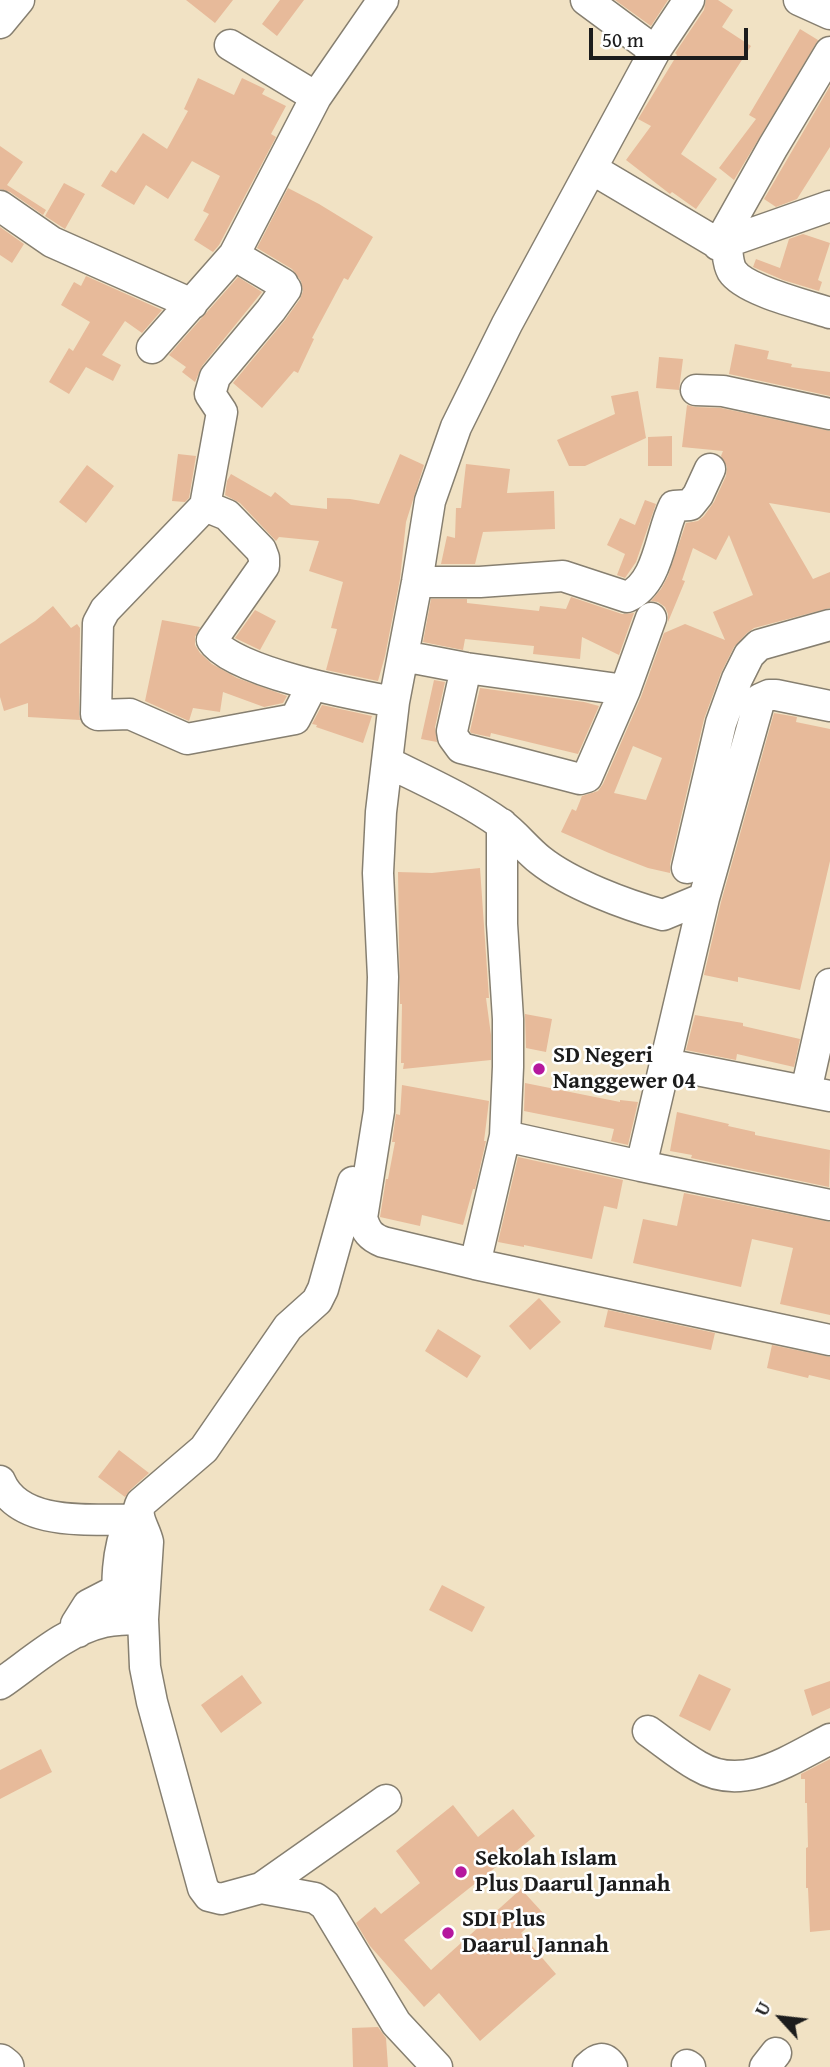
<!DOCTYPE html>
<html>
<head>
<meta charset="utf-8">
<style>
  body { margin:0 }
  #map { position:relative; width:830px; height:2067px; overflow:hidden; background:#f1e2c4; font-family:"Gentium Book Plus",serif }
  canvas { display:block }
  .north { position:absolute; left:746px; top:1983px; width:70px; height:70px; -webkit-text-stroke:5px #fff; paint-order:stroke; rotate:297deg; font-size:19px; font-weight:700; line-height:28px; text-align:center; color:#1c1c1c }
  .north::after { content:''; display:block; margin:auto; width:24px; height:32px; background:#1c1c1c; clip-path:polygon(50% 0,100% 100%,50% 72%,0 100%) }
  .scale { position:absolute; left:589px; top:28px; width:159px; height:32px; box-sizing:border-box; border:4px solid #1c1c1c; border-top:0; padding-left:9px; font-size:21px; line-height:24px; white-space:nowrap; color:#1c1c1c; -webkit-text-stroke:5px #fff; paint-order:stroke }
</style>
</head>
<body>
<div id="map">
<canvas width="830" height="2067"></canvas>
<div class="north">U</div>
<div class="scale">50 m</div>
</div>
<script>
const ctx = document.querySelector('canvas').getContext('2d');
ctx.lineJoin = 'round';
function fill(path, color) { ctx.fillStyle = color; ctx.fill(path, 'evenodd'); }
function stroke(path, color, width, dash) { ctx.strokeStyle = color; ctx.lineWidth = width; ctx.lineCap = dash ? 'butt' : 'round'; ctx.setLineDash(dash || []); ctx.stroke(path); }
function drawText(font, color, halo, rows, align = 'center') {
  ctx.font = font + ' "Gentium Book Plus",serif'; ctx.lineWidth = 5; ctx.setLineDash([]); ctx.textBaseline = 'middle'; ctx.strokeStyle = halo; ctx.fillStyle = color; for (const [text, x, y, turn = 0] of rows) {
    ctx.save(); ctx.translate(x, y); ctx.rotate((+turn || 0) * Math.PI / 180); ctx.textAlign = isNaN(turn) ? turn : align; if (halo) ctx.strokeText(text, 0, 0); ctx.fillText(text, 0, 0); ctx.restore();
  }
}
fill(new Path2D(`
  M186 0H233L215 23Z
  M280 0H304L277 36 262 24Z
  M615 0H668L651 26Z
  M706 0H718L733 10 722 27 751 46 681 154 717 179 696 209 672 192 670 194 626 160 651 126 638 119 677 55 675 53 704 10Z
  M800 29 818 40 734 180 719 168 756 119 749 115Z
  M198 78 234 95 242 78 265 89 262 94 286 106 271 134 276 137 219 245 213 252 194 240 209 214 203 211 220 176 192 161 168 199 146 185 134 205 101 186 111 170 116 173 143 133 167 149 188 111 184 109Z
  M830 86V147L797 199 776 207 764 199Z
  M0 146 23 162 7 185 46 210 43 215 10 192 0 189Z
  M64 183 85 194 65 229 45 216Z
  M288 188 319 204 373 237 348 280 344 278 312 338 314 339 298 373 294 371 262 408 233 383 285 320 300 299 303 291 301 281 292 269 257 248Z
  M0 227 24 244 12 263 0 255Z
  M803 234 830 243 818 280 822 282 819 291 783 280 753 267 756 259 780 268 789 239Z
  M86 276 162 310 142 333 125 321 102 355 121 365 113 381 86 367 69 394 49 382 69 348 73 351 90 322 61 305 74 282 81 286Z
  M238 277 262 292 202 366 195 382 182 372 186 367 169 355Z
  M735 344 769 351 767 359 792 364 791 367 830 372V396L729 374Z
  M659 357 683 359 679 390 656 388Z
  M638 391 646 438 585 466H569L557 440 615 414 611 396Z
  M687 405 695 407 721 408 830 431V513L769 503 813 579 830 572V608L754 628 747 633 734 647 721 673 704 719 670 864V873L648 868 609 853 561 832 572 809 576 811 582 796 598 791 603 784 641 697 664 633 685 624 725 640 713 612 753 595 729 535 716 560 693 548 682 580 685 581 668 622V614L665 607 658 602 651 601 661 589 668 576 686 523 698 521 704 516 714 502 726 476 727 467 721 456 723 451 682 447ZM633 746 662 758 646 800 614 793Z
  M672 436V466H648V437Z
  M178 454 196 456 189 498 185 502 172 501Z
  M400 454 424 465 406 522 400 579 385 656 378 681 326 670 337 629 331 628 343 582 309 571 319 541 279 537 276 541 240 503 225 495 227 481 231 474 271 497 275 492 291 505 327 509V498L350 499 379 504Z
  M466 464 510 469 507 493 554 491 555 529 483 532 475 564H441L447 536 455 538 456 508H461Z
  M87 465 114 486 86 523 59 502Z
  M645 500 656 504 636 562 625 578 617 575 625 554 607 545 620 518 635 525Z
  M571 597 622 614 634 613 619 655 582 637 580 659 533 654 534 646 465 639 463 650 423 642 431 599H467V603L539 611 540 606 566 609Z
  M53 606 71 628 77 624 80 628 79 714 80 720 28 717V703L4 711 0 697V644L35 621Z
  M255 610 276 621 260 650 235 638Z
  M162 620 200 627 195 637V645L200 653 212 664 237 678 287 696 283 703 264 707 223 692 220 712 193 708 189 721 145 701Z
  M434 680 445 682 435 727 437 742 421 739Z
  M480 688 584 702 599 706 578 754 491 733 490 737 471 733 470 731Z
  M322 705 372 716 363 743 316 727 317 725 312 724Z
  M774 713 797 717 796 722 830 729V861L800 990 738 977V982L704 975 721 902Z
  M480 868 489 998H486L491 1035V1060L403 1069 404 1063H401L402 1004H400L398 872 432 873Z
  M525 1014 552 1019 546 1052 526 1048Z
  M695 1015 743 1023V1026L800 1039 794 1067 737 1054 736 1060 686 1050Z
  M525 1083 620 1102V1100L638 1102 628 1145 611 1141 614 1129 524 1111Z
  M402 1085 489 1101 484 1141H486L475 1189H473L463 1225 422 1215 420 1226 380 1217 386 1179H388L395 1142H392L396 1114 400 1115Z
  M677 1112 729 1124 728 1126 755 1132V1135L830 1150 829 1187 691 1158 692 1155 670 1151Z
  M518 1157 623 1180 617 1209 604 1206 592 1259 524 1245V1247L498 1242Z
  M684 1193 830 1222V1315L780 1304 793 1248 752 1239 741 1287 633 1263 643 1219 677 1226Z
  M539 1298 561 1322 530 1350 509 1326Z
  M608 1310 715 1333 711 1350 604 1327Z
  M438 1329 481 1356 467 1378 425 1351Z
  M772 1345 830 1357V1380L809 1375 808 1378 767 1368Z
  M119 1450 149 1473 130 1490 125 1497 98 1477Z
  M442 1585 485 1607 472 1632 429 1610Z
  M699 1674 731 1689 710 1731 679 1716Z
  M242 1675 262 1703 221 1733 201 1705Z
  M830 1681V1708L812 1716 804 1690Z
  M41 1749 52 1772 0 1799V1770Z
  M830 1759V1930L810 1932 808 1888H806V1848L808 1847 807 1803H805V1779H801V1774Z
  M453 1805 478 1837 513 1809 535 1836 404 1940 431 1970 521 1889 543 1913 521 1933 556 1974 480 2041 439 1993 424 2007 370 1946 356 1923 375 1907 381 1914 420 1883 396 1851Z
  M378 2027 386 2038 388 2067H353L352 2028Z`), '#e7ba9a');
const minor = new Path2D(`
  M586 0 655 51
  M689 0 655 51 507 324 456 427 430 501 417 582 394 702 381 812 378 873 383 977 379 1111 362 1218C366 1231 370 1237 383 1242L475 1264 830 1340
  M799 0 830 14
  M0 23 19 0
  M230 45 316 97
  M592 169 727 249C728 256 728 264 732 271 745 291 806 305 830 313
  M0 206 52 242 192 304
  M718 245 773 147 830 52
  M727 249 733 240 830 206
  M234 255 283 284 282 287 286 289 271 310 215 377 210 394 222 412 205 506 227 515 261 550 264 558V566L212 640C232 672 356 695 394 702
  M152 348 234 255 316 97 383 0
  M696 390 723 391 830 414
  M205 506 105 610 98 623 96 714 98 715 130 714 187 739 295 719 312 686
  M417 582H480L563 576 627 597C659 583 660 534 674 506L690 505 698 495 710 469
  M403 656 466 668 625 690 587 777 580 779 461 748 453 737 452 731 466 668
  M625 690 651 618
  M387 762C425 781 466 799 501 824 515 834 526 849 540 860 570 884 626 905 663 915L704 898
  M687 868 721 723 737 679 749 655 759 645 830 625
  M666 1064 830 1096
  M806 1091 830 984
  M505 1136 641 1166 704 898 760 699 769 695H776L830 706
  M641 1166 830 1205
  M353 1182 323 1289 317 1301 288 1327 204 1449 141 1503C134 1517 145 1528 148 1542L143 1619 145 1667 152 1702 203 1888 209 1896 221 1899 261 1888 386 1800
  M475 1264 505 1136 508 1067V1019L502 924V824
  M0 1481C20 1529 96 1518 139 1520
  M119 1620C116 1584 116 1552 130 1519
  M78 1632 76 1624 88 1605 117 1590
  M0 1684C32 1662 65 1631 104 1622 117 1619 129 1619 143 1619
  M648 1731C665 1743 680 1756 698 1766 743 1793 789 1760 830 1739
  M261 1888 315 1898 325 1905 396 2023 437 2067
  M687 2065 690 2067
  M588 2067C597 2058 604 2055 612 2067
  M765 2067 776 2053`);
const major = new Path2D(`
  M0 2063 5 2067`);
stroke(minor, '#867f70', 33);
stroke(major, '#867f70', 40);
stroke(minor, '#fff', 30);
stroke(major, '#fff', 37);
for (const [x, y, r, color] of [
  [539,1069,7,"#b5179e"],
  [461,1872,7,"#b5179e"],
  [448,1933,7,"#b5179e"]
]) { const dot = new Path2D(); dot.arc(x, y, r, 0, 2 * Math.PI); ctx.fillStyle = color; ctx.fill(dot); stroke(dot, '#fff', 2.5); }
drawText('bold 23px', '#1c1c1c', '#fff', [
  ["SD Negeri",553,1056],
  ["Nanggewer 04",553,1082],
  ["Sekolah Islam",475,1859],
  ["Plus Daarul Jannah",475,1885],
  ["SDI Plus",462,1920],
  ["Daarul Jannah",462,1946]
], 'left');
</script>
</body>
</html>
